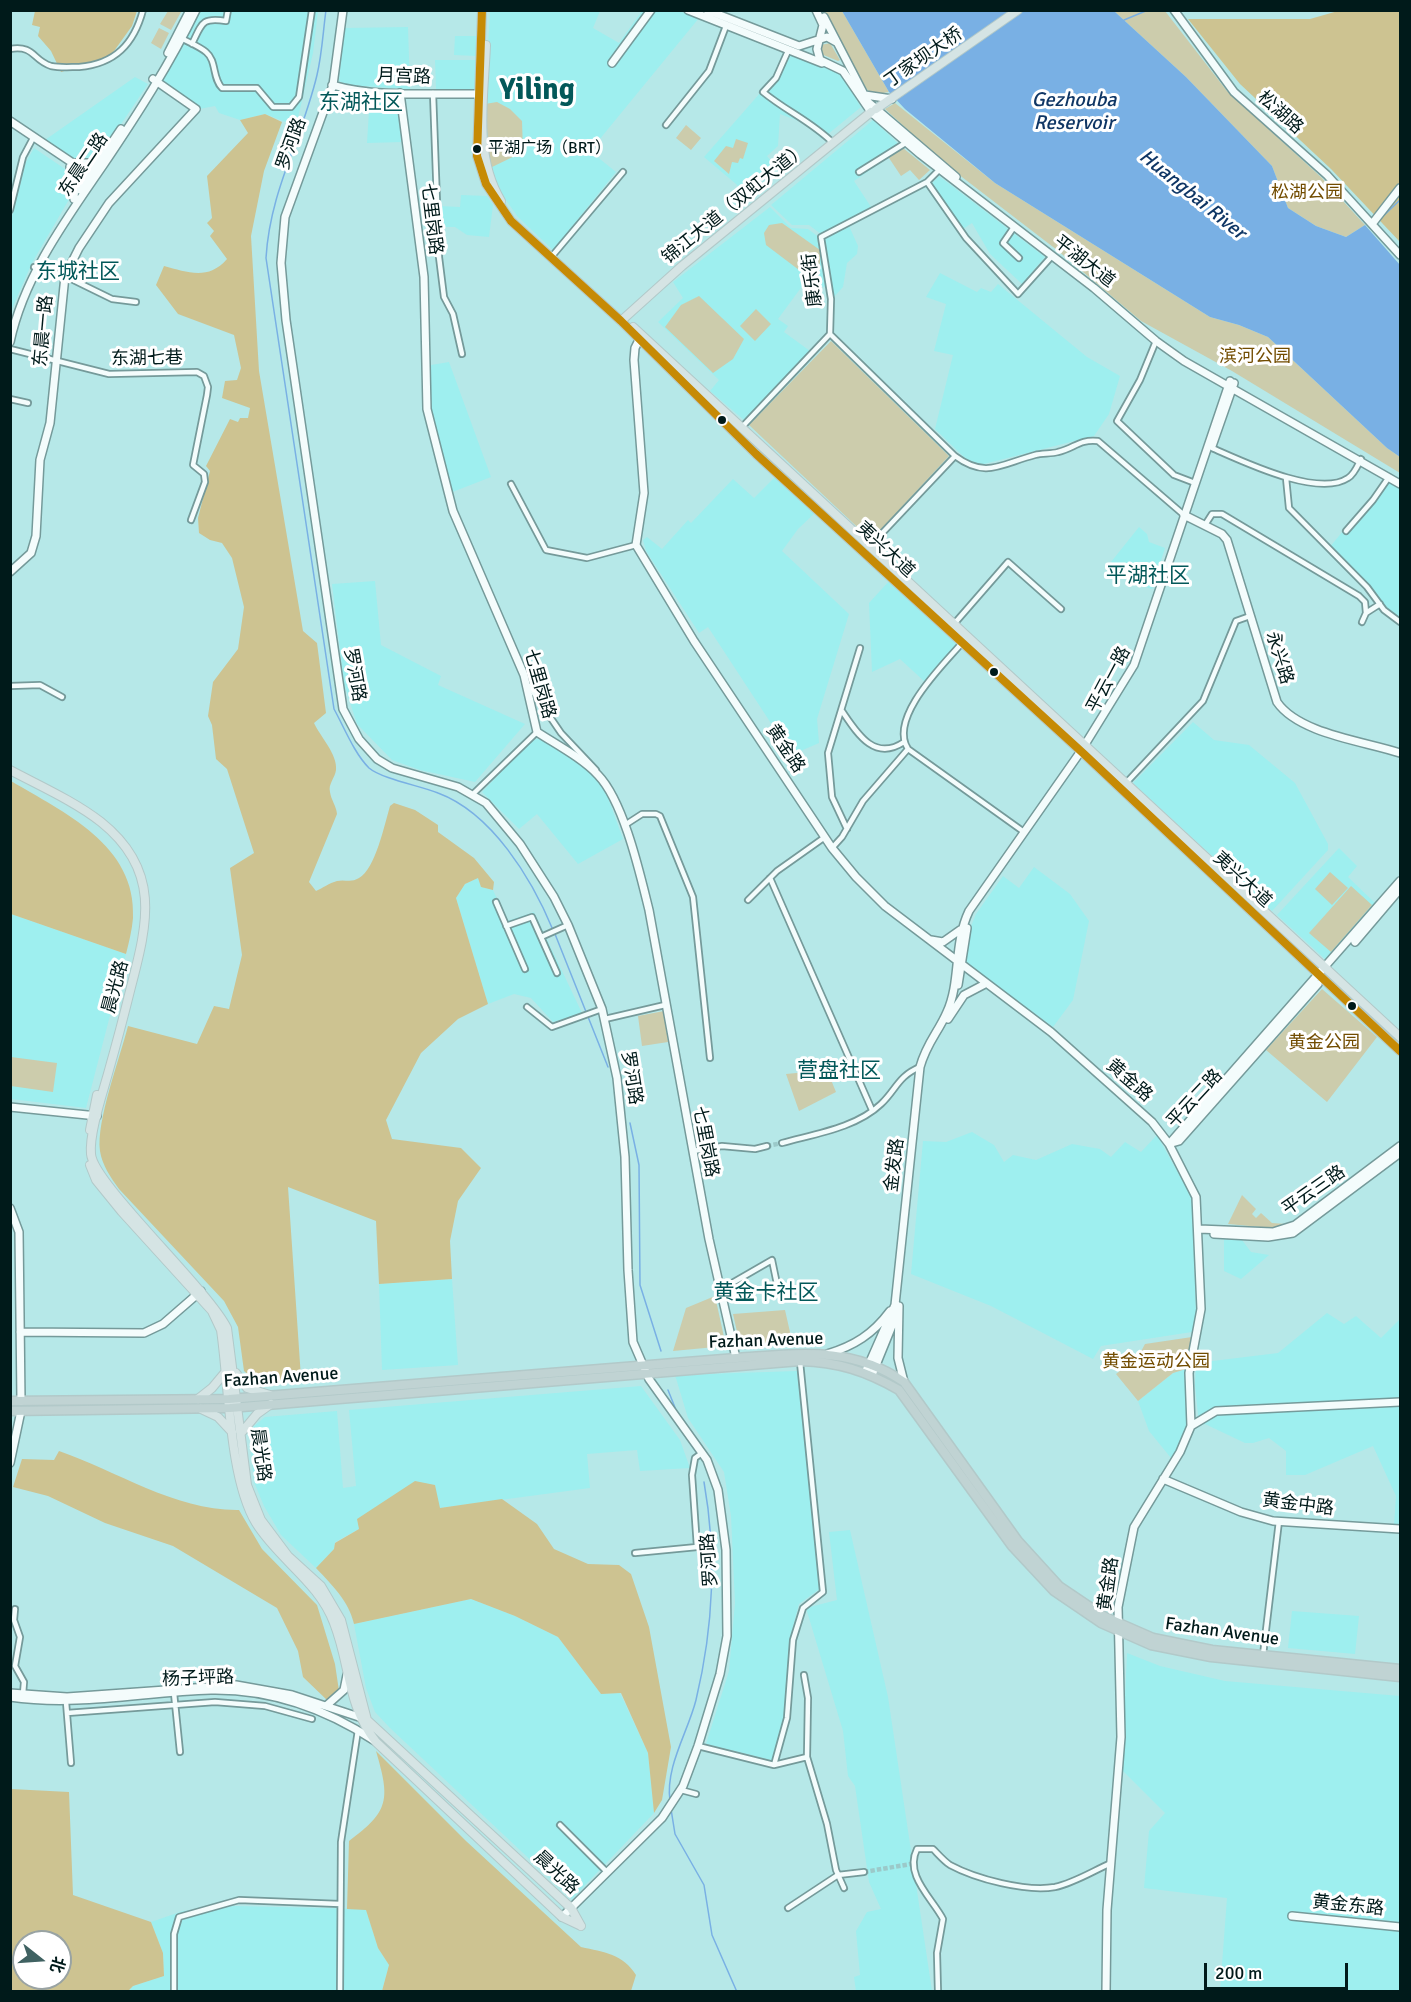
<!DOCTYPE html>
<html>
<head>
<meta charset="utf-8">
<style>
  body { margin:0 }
  #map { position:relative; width:1411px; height:2002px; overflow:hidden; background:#b6e8e8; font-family:Signika,"Noto Sans SC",sans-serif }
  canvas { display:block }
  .frame { position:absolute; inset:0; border:12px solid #001a1a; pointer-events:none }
  .north { position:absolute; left:12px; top:1930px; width:60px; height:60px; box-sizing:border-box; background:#fff; border:2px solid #99a3a3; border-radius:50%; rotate:107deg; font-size:16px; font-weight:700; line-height:24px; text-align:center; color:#001a1a }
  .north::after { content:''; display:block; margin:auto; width:21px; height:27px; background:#406262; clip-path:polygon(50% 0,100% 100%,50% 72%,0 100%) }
  .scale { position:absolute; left:1204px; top:1963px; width:144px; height:27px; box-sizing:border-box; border:3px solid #001a1a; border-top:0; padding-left:8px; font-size:18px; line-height:21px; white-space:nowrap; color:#001a1a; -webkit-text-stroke:4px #fff; paint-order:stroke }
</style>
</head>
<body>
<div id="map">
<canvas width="1411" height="2002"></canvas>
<div class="frame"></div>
<div class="north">北</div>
<div class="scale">200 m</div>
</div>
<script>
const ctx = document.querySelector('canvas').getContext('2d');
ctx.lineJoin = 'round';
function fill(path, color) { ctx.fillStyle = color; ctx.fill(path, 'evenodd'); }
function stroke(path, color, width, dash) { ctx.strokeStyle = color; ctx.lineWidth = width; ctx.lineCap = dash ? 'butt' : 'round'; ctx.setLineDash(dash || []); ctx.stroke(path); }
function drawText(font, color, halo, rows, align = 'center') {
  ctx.font = font + ' Signika,"Noto Sans SC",sans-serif'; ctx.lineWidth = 6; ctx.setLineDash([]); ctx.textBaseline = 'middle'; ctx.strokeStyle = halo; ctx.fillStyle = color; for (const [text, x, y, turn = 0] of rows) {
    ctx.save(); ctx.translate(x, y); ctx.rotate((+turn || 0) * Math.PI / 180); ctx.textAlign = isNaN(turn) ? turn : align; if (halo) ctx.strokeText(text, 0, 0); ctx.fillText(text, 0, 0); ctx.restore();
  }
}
fill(new Path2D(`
  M201 11H318L313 53 296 126 265 114 240 120 219 113 215 106 199 109 161 80Z
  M490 11H600L593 28 619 43 642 11H679L699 18 590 151 616 172 553 250 518 217 503 196 490 168 485 104Z
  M408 27 410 89 347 85 339 81 344 28Z
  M455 36H479L477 56 454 55Z
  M783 52 840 73 861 107 822 139 804 123 780 114 778 146 767 156 776 167 760 182 764 187 749 199 736 184 704 157 775 76Z
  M435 60H477L476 90 436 89Z
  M135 77 148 84 105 148 89 158 75 159 45 140Z
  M370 95 398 97 403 142 367 143Z
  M873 120 903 148 854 181 871 207 821 234 809 225H792L771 205Z
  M34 148 68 171 71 196 32 263 11 311V220L26 162Z
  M939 176 1045 257 1022 284 990 254 972 223 963 229 931 184Z
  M461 195 487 196 493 205 489 237 467 235 455 227H439V206L460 207Z
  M770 207 791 228 808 229 820 238 827 287 803 285 778 319 788 326 784 332 810 351 744 420 710 391 719 380 658 322 683 298 673 282Z
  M849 226 858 246 857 254 847 263 843 287 833 298 824 239Z
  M940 273 977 292 981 288 991 292 998 284 1087 357 1120 376 1109 414 1094 436 980 465 968 461 935 429 953 355 934 351 946 304 926 297Z
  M449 362 491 477 450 493 431 413V365Z
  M776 476 816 512 798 529 782 551 849 614 817 719 819 743 782 759 772 744 780 737 708 627 699 633 646 551 643 540 647 537 662 549 688 520 691 523 733 479 754 498Z
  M1386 479 1400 488V618L1384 606 1370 587 1329 548Z
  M1139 527 1147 534 1149 542 1165 548 1152 589 1135 584 1111 562Z
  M890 580 958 644 925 682 900 659 872 672 869 603Z
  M375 581 381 645 441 676 438 685 525 724 475 782 420 770 392 760 357 724 344 684 332 584Z
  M1193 722 1214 740 1249 745 1295 783 1328 844V850L1272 911 1133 783Z
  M541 738 595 776 606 792 623 839 578 864 537 814 519 829 482 792 532 740Z
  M1339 848 1357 866 1348 877 1376 904 1326 960 1277 915Z
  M1034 867 1070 894 1089 921 1073 1000 1053 1027 964 961 969 931 976 914 1003 876 1019 888Z
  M478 878 481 887 493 890 507 921 534 912 582 1013 553 1022 531 998 514 994 488 1004 456 898 465 884Z
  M11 914 126 954 86 1108 11 1099Z
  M972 1132 994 1145 1004 1162 1013 1155 1036 1160 1072 1144 1100 1149 1111 1157 1125 1142 1141 1152 1157 1135 1192 1198 1196 1314 1192 1332 1101 1346 1093 1359 991 1306 911 1274 923 1141 946 1142Z
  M1224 1239 1242 1240 1251 1252 1269 1255 1241 1279 1224 1271Z
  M452 1279 458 1365 382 1370 379 1284Z
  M1327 1313 1344 1324 1356 1316 1381 1338 1400 1319V1525H1394L1396 1496 1373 1446 1305 1475H1286V1451L1269 1438 1253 1443H1245L1205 1424 1199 1425 1195 1385 1196 1363 1278 1353Z
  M1186 1369 1187 1425 1184 1438 1171 1458 1149 1431 1138 1401 1173 1373Z
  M797 1371 821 1588 799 1604 791 1634 784 1718 775 1761 706 1744 729 1671 735 1603 731 1516 724 1472 688 1418 675 1375Z
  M641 1386 680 1440 690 1468 640 1471 637 1450 587 1454 590 1488 440 1508 359 1529 335 1542 334 1549 316 1568 281 1535 264 1506 254 1482 249 1430 265 1417 337 1411 343 1488 356 1486 349 1410Z
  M850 1530 888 1697 932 1991H856L854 1977 860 1975 856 1931 867 1912 881 1909 869 1882 855 1786 848 1776 843 1731 806 1608 837 1600 829 1532Z
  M471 1599 515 1616 558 1637 601 1694 620 1693 648 1753 654 1813 572 1899 390 1728 375 1712 366 1688 354 1624Z
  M1292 1611 1359 1616 1355 1654 1288 1648Z
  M1127 1653 1160 1666 1225 1681 1400 1696V1991H1220L1227 1898 1144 1888 1149 1831 1165 1813 1122 1770Z
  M234 1906 366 1909 378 1948 389 1965 382 1991 128 1992 133 1986 164 1976 163 1953 151 1922 183 1911Z`), '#9eefef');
fill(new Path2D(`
  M168 11 181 12 171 30 160 24Z
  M824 11H842L889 92 872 95 866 88Z
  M1114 11H1165L1227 91 1322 178 1365 225 1346 237 1316 226 1288 208 1272 166 1186 77Z
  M159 28 169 33 161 49 151 43Z
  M830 43 840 60 838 61 821 54V45Z
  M497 102 510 109 522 121 523 152 490 168 485 104Z
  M895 103 995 183 1210 317 1239 325 1268 337 1387 448 1400 457V473L1232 371 1141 321 1057 250 945 164 885 109Z
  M686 125 701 138 691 150 676 138Z
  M736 139 748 143 743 159 740 158 738 163 732 162 729 174 714 161 726 146 733 148Z
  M903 148 930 170 919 180 910 170 901 176 889 158Z
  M782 223 820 250V263L816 269 803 273 766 245 764 233 769 225Z
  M699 296 744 339 733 359 713 373 665 327 681 305Z
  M756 309 771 324 755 341 740 326Z
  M831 341 949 456 871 540 749 425Z
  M1330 872 1348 888 1332 905 1315 889Z
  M1351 886 1372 905 1331 952 1309 933Z
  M1322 989 1377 1037 1327 1102 1266 1050Z
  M664 1011 668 1042 642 1046 638 1016Z
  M11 1057 57 1063 53 1092 11 1086Z
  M827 1070 836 1092 799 1111 786 1074Z
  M1242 1195 1256 1209 1252 1214 1256 1218 1261 1213 1272 1223 1286 1224 1272 1228 1228 1224Z
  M715 1296 726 1346 673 1351 686 1308Z
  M785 1310 792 1341 740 1345 733 1314Z
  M1192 1337 1186 1369 1173 1373 1138 1401 1116 1374 1138 1357 1145 1344Z`), '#ccccac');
fill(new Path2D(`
  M35 11H137L132 26 109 58 61 72 51 51 38 36 40 27 32 25Z
  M1338 11H1400V242L1331 169 1240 84 1188 19H1310Z
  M265 114 282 122 264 171 251 236 259 371 303 631 317 643 326 713 314 723C320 736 338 755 336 770 335 778 328 784 330 792 331 800 336 805 337 814L309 882 316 891C323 888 329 883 337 881 345 879 351 883 359 878 375 870 385 823 390 806L394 803 415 810 438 825V832L474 858 494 882 493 890 481 887 478 878 465 884 456 898 488 1004 458 1019 421 1053 386 1120 392 1139 461 1148 481 1168 458 1201 450 1241 452 1279 379 1284 376 1221 288 1187 301 1378 257 1382 244 1371 238 1327 224 1301 119 1189C111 1178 102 1165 100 1151 96 1121 120 1058 128 1026L197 1044 214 1006 229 1009 242 955 230 868 254 853 227 769 216 759 212 725 208 716 213 682 238 649 244 607 232 558 222 543 210 540 199 533 198 518 210 471 206 466 230 419 238 422 240 418H248L250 408 222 398 225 381 237 380 241 368 234 335 178 314 156 285 164 266C187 272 208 281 227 259L210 236 214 231 207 223 212 218 207 176 248 133 240 120Z
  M11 781C63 812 137 845 133 918 132 930 129 942 126 954L11 914Z
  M59 1451C117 1471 176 1511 239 1510L262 1549 317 1605 335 1664 339 1691 328 1701 303 1677 298 1651 277 1608 173 1546 105 1523 48 1496 13 1487 22 1459 54 1460Z
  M415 1481 435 1485 440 1508 502 1499 537 1524 554 1549 588 1564 619 1565 631 1574 649 1627 671 1747 662 1800 654 1813 648 1753 621 1693 601 1694 558 1637 515 1616 471 1599 354 1624C349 1601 332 1585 316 1568L334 1549 335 1543 359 1529 357 1519Z
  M376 1751 466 1841 581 1947C604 1952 623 1954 636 1975L631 1991H382L389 1965 378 1948 366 1910 347 1909 349 1841C390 1811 390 1799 376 1751Z
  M11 1789 69 1792 73 1895 151 1922 163 1953 164 1976 133 1986 128 1991H11ZM24 1942H60V1978H24Z`), '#cdc391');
fill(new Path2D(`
  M842 11H1114L1186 77 1272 166 1288 208 1316 226 1346 237 1365 225 1400 265V457L1387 448 1268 337 1239 325 1210 317 995 183 905 109 889 92Z`), '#79b0e4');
stroke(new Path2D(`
  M326 10C323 32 322 54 317 75 302 139 270 190 266 258L334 709C344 727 354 753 369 768 382 779 421 786 438 793 492 813 532 879 553 930
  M1124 20 1148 10
  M1379 220 1400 200
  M555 934 608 1067
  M630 1123 639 1165 640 1285 661 1351
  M668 1390 678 1415
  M670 1801C665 1767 688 1732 696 1700 713 1629 717 1555 704 1482
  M671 1809 675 1834 704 1885 712 1935 737 1992`), '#79b0e4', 1.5);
stroke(new Path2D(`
  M767 1146 782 1143
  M864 1872 911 1864`), '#9bc9c9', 4.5, [4.5, 2]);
const street = new Path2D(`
  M179 37C188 42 199 46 206 52 217 61 212 78 222 88H257L273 107H291L299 97 312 10
  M192 44C202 23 202 17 226 21L228 10
  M10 49C35 45 32 60 51 66 60 68 70 67 79 67 115 64 134 44 143 10
  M788 51 776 78 763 92C786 111 812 122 833 143
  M433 93 439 257 444 297 453 314 462 354
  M666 125 709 71 726 26
  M859 172 907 142
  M927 182 966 238 1018 294 1052 256
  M10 210 23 157 32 140
  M1014 227 1003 243 1019 258
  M553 255 623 172
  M34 267 65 276 112 299 136 302
  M830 334 955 456C986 479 1001 464 1035 455 1042 453 1051 454 1058 452 1075 448 1079 439 1098 441L1184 515
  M1156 341 1140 380 1117 421 1174 475 1195 483
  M10 349 109 374 197 372 204 376 208 387 207 395 193 465 204 474 205 482 191 520
  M10 399 28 403
  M743 426 830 334 831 299 821 237 927 182 941 168
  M1212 448C1242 461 1318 498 1348 478 1354 475 1358 465 1361 459
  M1286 478 1289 508 1367 587 1384 610 1400 622
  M511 484 546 550 587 558 636 545
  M1205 525 1212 514H1222L1359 596 1365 602 1366 613
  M1346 531 1373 500 1389 477
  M870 546 955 456
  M1362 622 1366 613 1380 604
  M954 624 1008 562 1061 609
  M962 643C943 665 888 718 908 749L1024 832
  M10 686 40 685 62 697
  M529 686 561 733 596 770
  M842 711C857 733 874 762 904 742
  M1126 783 1203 701 1236 621 1250 616
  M474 793 537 732
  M625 825 642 814H656L660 816 693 897 710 1058
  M847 829 832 797 828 753 860 648
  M832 848 842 837 863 801 908 749
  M770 878 872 1110
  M748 900 777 871 825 837
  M496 902 525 969
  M506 926 532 917 557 973
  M541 937 568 925
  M527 1007 552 1027 602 1009
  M605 1019 665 1005
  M782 1143C814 1134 856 1128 881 1104 896 1090 898 1076 920 1067
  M693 1151 722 1146 755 1149 767 1146
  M720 1290 772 1260 778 1289
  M635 1553 697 1547 692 1475 695 1458 702 1453
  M15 1609 14 1620 20 1637 15 1666 24 1682 23 1694
  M1263 1655 1279 1521
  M804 1675 808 1698 807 1757 827 1824 836 1870 844 1888
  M174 1693 180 1752
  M66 1702 71 1763
  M67 1713 215 1702 265 1706 312 1719
  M698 1746 774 1765 807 1757
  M774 1765 787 1718 793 1640 803 1608 823 1592 800 1362
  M681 1790 696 1794
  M560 1825 607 1872
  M788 1908 838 1875 864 1872
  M174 1992V1934L179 1917 239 1900 340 1904
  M340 1992 341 1842 358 1730
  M938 1992 937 1953 943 1919C932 1898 904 1875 917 1849H933C938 1854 944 1861 950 1865 976 1879 1026 1892 1055 1887 1074 1883 1093 1871 1111 1863`);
const secondary = new Path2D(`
  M343 10 333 85 285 217 281 263 286 320 343 709 359 739 377 759 392 768 458 787 486 803 520 844 554 897 568 925 602 1009 617 1078 625 1157 628 1270 633 1342 649 1379 707 1460 718 1490 726 1550 727 1636 720 1674 698 1746 683 1786 662 1818 562 1917
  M688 10 822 63
  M707 10 799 46 827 37 836 42
  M816 10 823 25 817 49 820 60 843 71 871 112 920 154 1094 288 1156 341 1184 361 1400 484
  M1174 10 1234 92 1327 175 1400 255
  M824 17 868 102 956 177
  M168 53 190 10
  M612 63 651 10
  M332 85C378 98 430 93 478 94
  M400 93 424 277 427 409 453 511 524 675 537 732C557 745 582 758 598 775 624 802 640 874 649 910L709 1239 736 1358
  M865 95 892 99
  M10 121 92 176
  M74 163H91L101 159
  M70 167 75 186 74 199
  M80 190 121 129
  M1372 224 1400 188
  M639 340 635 348 634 360 644 493 636 545 694 641 832 848 856 877 885 906 1051 1032 1152 1122 1169 1144 1196 1197 1201 1309 1189 1373 1191 1426 1180 1452 1134 1527 1118 1607 1121 1737 1107 1910 1106 1992
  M10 342C24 276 67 218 104 164 137 115 170 64 196 10
  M1212 446 1234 383
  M1184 515 1222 534 1227 540 1277 702C1299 734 1364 741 1400 753
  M10 572 31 553 36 536 40 460 50 423 65 276 79 248 109 203 196 109 153 79
  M931 940 943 942 960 930
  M1355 942 1400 889
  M958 985 967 928
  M948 1019 964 995 985 984
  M10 1107 97 1116
  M1172 1143 1179 1141 1318 984
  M1169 1144 1400 881
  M10 1208 19 1232 21 1401
  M1199 1229 1273 1232 1295 1225 1400 1146
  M1214 1234 1268 1237 1293 1233 1400 1153
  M899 1306 898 1358 904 1382
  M20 1332 144 1333 163 1324 201 1291
  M827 1354C854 1346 873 1334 890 1311
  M865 1373 895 1305 920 1067C927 1042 938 1033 947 1012 961 981 953 945 969 911L1081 751 1134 665 1230 381
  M872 1375 896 1316
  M1191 1426 1216 1411 1400 1402
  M10 1463 21 1411
  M1163 1479 1241 1512 1273 1521 1400 1529
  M10 1693 67 1697 236 1685 292 1695 365 1719
  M10 1697C78 1707 144 1692 211 1690 270 1689 326 1709 375 1741
  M326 1706 344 1690 347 1675
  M1292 1916 1400 1927`);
const primary = new Path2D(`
  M482 10 477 156 486 184 511 221 621 321 756 454 1084 754 1400 1051
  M486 45C484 96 473 155 501 201
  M876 109 1018 10
  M621 321 682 266 871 112
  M633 327 1400 1037
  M10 770C40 786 74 801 101 822 161 870 148 922 131 987 124 1015 117 1042 109 1070 103 1092 89 1133 91 1154 93 1183 206 1287 227 1328L247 1485 261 1520 288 1556 321 1586 341 1620 367 1720 571 1908 581 1926
  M90 1130 97 1095
  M90 1165 96 1180 122 1212 212 1311 221 1330C229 1384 229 1478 256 1523 278 1559 319 1582 334 1623 351 1666 346 1703 376 1742L562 1917 581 1926
  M236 1373 247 1388 270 1395
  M198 1399 212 1388 227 1370
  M201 1409 218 1417 232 1432
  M242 1432 257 1414 271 1404`);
const highway = new Path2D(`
  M10 1401 229 1399 736 1358C798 1354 850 1345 904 1382L1018 1541 1059 1586 1105 1617 1153 1638 1212 1650 1400 1669
  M10 1411 230 1408 800 1361C838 1362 866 1371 899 1390L1012 1546 1054 1591 1101 1623 1151 1645 1211 1657 1400 1677`);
stroke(street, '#759a9a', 8);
stroke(secondary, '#759a9a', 10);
stroke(primary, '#b2c9c9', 10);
stroke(highway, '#b2c9c9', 11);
stroke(street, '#f4fcfc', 4.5);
stroke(secondary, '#f4fcfc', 7);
stroke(primary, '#d5e4e4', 8);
stroke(highway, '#c0d3d3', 8);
stroke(new Path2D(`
  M482 10 477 156 486 184 511 221 621 321 756 454 1084 754 1400 1051`), '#c68a05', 8);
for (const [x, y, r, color] of [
  [477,149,5,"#001a1a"],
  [722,420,5,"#001a1a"],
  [994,672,5,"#001a1a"],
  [1352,1006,5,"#001a1a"]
]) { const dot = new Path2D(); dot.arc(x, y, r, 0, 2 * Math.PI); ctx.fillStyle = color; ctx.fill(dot); stroke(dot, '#fff', 2); }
drawText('16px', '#001a1a', '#fff', [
  ["平湖广场（BRT）",488,149]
], 'left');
drawText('18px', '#001a1a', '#fff', [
  ["丁家坝大桥",924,58,-35],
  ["月宫路",404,77,2],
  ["松湖路",1280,113,42],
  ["罗河路",292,144,-70],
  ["东晨二路",84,165,-56],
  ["锦江大道（双虹大道）",735,204,-39],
  ["七里岗路",431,219,83],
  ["平湖大道",1084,262,38],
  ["康乐街",813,280,-97],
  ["东晨一路",44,331,-85],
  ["东湖七巷",147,359,-1],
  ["夷兴大道",885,550,43],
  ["永兴路",1279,658,73],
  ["罗河路",354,675,80],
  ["平云一路",1109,680,-62],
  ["七里岗路",539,684,74],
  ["黄金路",785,749,56],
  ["夷兴大道",1242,880,43],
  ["晨光路",116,987,-75],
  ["罗河路",631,1078,81],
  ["黄金路",1129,1081,41],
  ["平云二路",1195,1099,-47],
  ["七里岗路",705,1142,79],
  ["金发路",895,1165,-83],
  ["平云三路",1314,1191,-35],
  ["Fazhan Avenue",766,1341,-2],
  ["Fazhan Avenue",281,1378,-4],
  ["晨光路",260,1455,82],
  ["黄金中路",1298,1505,7],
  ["罗河路",710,1560,-94],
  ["黄金路",1109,1584,-82],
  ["Fazhan Avenue",1222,1632,8],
  ["杨子坪路",198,1679,-2],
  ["晨光路",556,1873,43],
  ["黄金东路",1348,1906,6]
]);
drawText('18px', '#724c00', '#fff', [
  ["松湖公园",1307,193],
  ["滨河公园",1255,357],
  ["黄金公园",1324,1043],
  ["黄金运动公园",1156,1362]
]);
drawText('italic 20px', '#0f3665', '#fff', [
  ["Gezhouba",1074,101],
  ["Reservoir",1074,124],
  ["Huangbai River",1192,195,39]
]);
drawText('21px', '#035859', '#fff', [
  ["东湖社区",361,103],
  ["东城社区",78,272],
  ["平湖社区",1148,576],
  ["营盘社区",839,1071],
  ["黄金卡社区",766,1293]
]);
drawText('bold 30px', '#035859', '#fff', [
  ["Yiling",537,91]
]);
</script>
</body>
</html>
